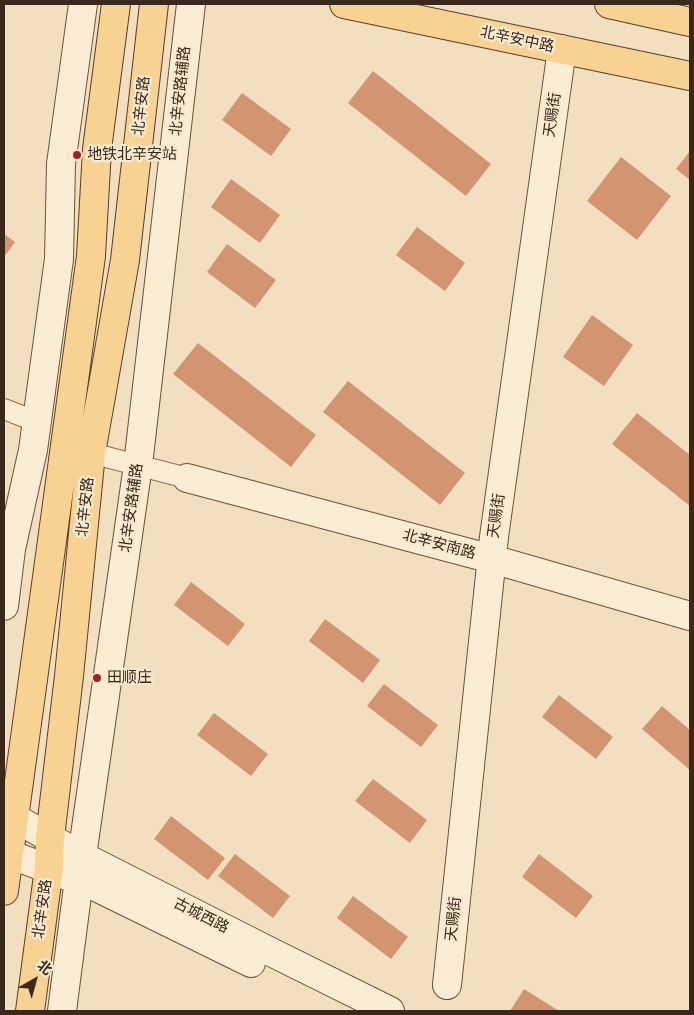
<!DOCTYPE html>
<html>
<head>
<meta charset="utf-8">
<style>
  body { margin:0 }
  #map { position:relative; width:694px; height:1015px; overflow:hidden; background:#f1dfbf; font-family:"Times New Roman","Noto Sans SC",serif }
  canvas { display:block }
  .frame { position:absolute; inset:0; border:5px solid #3a281c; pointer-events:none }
  .north { position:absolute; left:10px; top:955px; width:50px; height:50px; -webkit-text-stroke:4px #f8eacf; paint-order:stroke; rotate:38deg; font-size:14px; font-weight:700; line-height:20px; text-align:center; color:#3a281c }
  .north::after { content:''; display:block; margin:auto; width:18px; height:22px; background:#3a281c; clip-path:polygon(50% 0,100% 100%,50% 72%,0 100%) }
</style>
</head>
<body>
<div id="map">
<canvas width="694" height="1015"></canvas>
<div class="frame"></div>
<div class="north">北</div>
</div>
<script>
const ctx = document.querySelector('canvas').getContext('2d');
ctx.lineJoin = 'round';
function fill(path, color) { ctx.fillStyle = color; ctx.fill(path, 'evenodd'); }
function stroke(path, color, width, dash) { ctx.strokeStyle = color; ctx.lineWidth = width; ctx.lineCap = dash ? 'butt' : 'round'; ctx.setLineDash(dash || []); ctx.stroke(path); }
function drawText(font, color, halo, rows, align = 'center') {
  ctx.font = font + ' "Times New Roman","Noto Sans SC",serif'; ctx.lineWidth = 4.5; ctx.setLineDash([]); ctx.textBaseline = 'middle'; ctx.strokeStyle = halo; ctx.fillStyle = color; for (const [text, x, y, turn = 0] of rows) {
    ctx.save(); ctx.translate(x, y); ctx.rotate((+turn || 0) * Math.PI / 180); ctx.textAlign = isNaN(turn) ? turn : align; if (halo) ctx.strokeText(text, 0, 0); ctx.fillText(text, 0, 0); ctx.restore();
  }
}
fill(new Path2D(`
  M373 71 491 164 466 196 348 103Z
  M242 93 291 129 271 156 222 120Z
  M690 151V180L676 169Z
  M621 157 671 196 637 240 587 201Z
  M231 179 280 215 260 243 211 207Z
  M417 227 465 263 445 291 396 255Z
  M4 234 15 242 4 257Z
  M227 244 276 280 255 308 207 272Z
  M592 315 633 345 604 386 563 357Z
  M198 343 316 435 291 467 173 374Z
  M348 381 465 473 440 505 323 412Z
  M637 413 690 455V506L612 444Z
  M191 582 245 624 228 646 174 605Z
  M325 619 380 660 363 683 309 641Z
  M384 684 438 725 421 747 367 706Z
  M559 695 613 737 596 759 542 717Z
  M662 706 690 730V770L642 729Z
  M214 713 268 754 251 776 197 735Z
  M373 779 427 820 410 843 355 801Z
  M171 816 225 858 208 880 154 839Z
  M235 854 290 896 273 918 218 876Z
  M539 854 593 896 576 918 522 877Z
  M353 896 408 937 391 959 337 918Z
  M524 989 559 1011H510Z`), '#d39472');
const street = new Path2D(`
  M4 409 37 422
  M91 453 187 478`);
const secondary = new Path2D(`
  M187 478 492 559 690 616
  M4 606 11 549 33 450 59 259 61 164 83 4
  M4 812 82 856 267 950 390 1011
  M4 852 96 887 251 963
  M447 985 494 537 562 49
  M62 1011 82 856 138 465 191 4`);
const primary = new Path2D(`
  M344 4 690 76
  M609 4 690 22
  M4 891 91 256 97 149 116 4
  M30 1011 49 868 50 837 69 676 91 453 125 260 154 4`);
stroke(street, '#8c6f56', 22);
stroke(secondary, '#6d5039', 30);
stroke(primary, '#593d2b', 30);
stroke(street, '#fbedd3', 20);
stroke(secondary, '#fbedd3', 28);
stroke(primary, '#f8d293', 28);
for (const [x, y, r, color] of [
  [77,155,5,"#9f212a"],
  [97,678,5,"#9f212a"]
]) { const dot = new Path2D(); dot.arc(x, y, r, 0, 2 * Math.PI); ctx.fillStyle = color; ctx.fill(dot); stroke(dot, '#f8eacf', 2); }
drawText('15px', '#3a281c', '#f8eacf', [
  ["北辛安中路",517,40,12],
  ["北辛安路辅路",181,91,-84],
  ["北辛安路",142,106,-84],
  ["天赐街",553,115,-82],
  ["北辛安路",86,507,-84],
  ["北辛安路辅路",132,508,-82],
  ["天赐街",497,516,-82],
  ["北辛安南路",439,545,15],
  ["北辛安路",43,909,-82],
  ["古城西路",201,916,27],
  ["天赐街",454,919,-84]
]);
drawText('15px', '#3a281c', '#f8eacf', [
  ["地铁北辛安站",87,155],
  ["田顺庄",107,678]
], 'left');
</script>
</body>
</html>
